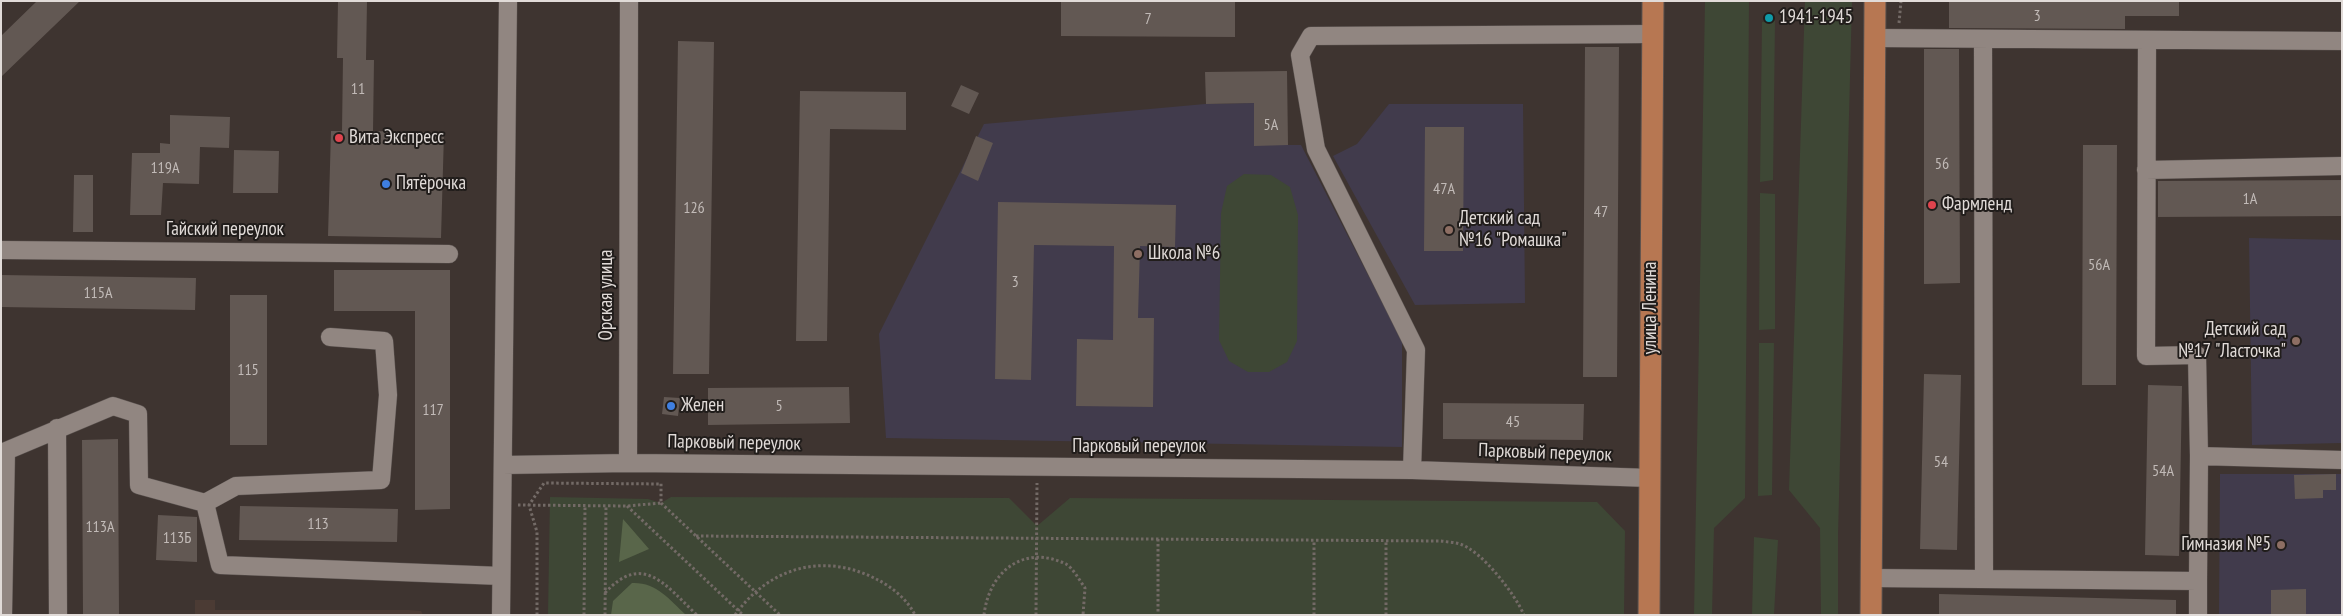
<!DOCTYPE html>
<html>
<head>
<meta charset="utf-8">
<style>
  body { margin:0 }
  #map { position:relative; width:2343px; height:616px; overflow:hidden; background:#3e3430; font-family:"PT Sans Narrow",sans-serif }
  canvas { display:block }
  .frame { position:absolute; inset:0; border:2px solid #e1dbd8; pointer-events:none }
</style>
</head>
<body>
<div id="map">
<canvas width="2343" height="616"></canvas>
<div class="frame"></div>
</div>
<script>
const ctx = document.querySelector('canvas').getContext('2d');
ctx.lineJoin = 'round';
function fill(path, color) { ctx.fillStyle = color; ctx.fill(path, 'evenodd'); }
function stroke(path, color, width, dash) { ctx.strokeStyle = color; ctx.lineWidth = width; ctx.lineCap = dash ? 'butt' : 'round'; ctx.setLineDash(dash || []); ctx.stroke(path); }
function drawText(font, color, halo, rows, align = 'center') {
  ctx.font = font + ' "PT Sans Narrow",sans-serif'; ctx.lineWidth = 4; ctx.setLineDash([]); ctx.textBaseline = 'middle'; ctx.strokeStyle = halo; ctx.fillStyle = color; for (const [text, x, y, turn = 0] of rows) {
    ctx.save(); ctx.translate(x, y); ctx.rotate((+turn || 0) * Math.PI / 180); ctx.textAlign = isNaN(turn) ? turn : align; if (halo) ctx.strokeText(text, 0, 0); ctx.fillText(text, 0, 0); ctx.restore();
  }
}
fill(new Path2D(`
  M195 600H215V610H409L421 611 423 615H195Z`), '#4b3b34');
fill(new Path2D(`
  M1254 103 1255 145H1301L1402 341V447L886 438 879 334 984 124 1205 104Z
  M1389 104H1523L1525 303 1415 305 1333 156 1357 144Z
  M2249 238 2342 240V443L2252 445Z
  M2220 474H2342V615H2219Z`), '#413b4c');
fill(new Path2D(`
  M1705 1H1749L1745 498 1714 528 1712 615H1694Z
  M1805 1H1852L1838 535V615H1821L1820 528 1789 490Z
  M1775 21 1773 180 1760 182 1762 22Z
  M1244 174 1271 175 1290 187 1298 215 1297 341 1287 362 1269 372H1248L1229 361 1219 340 1221 213 1227 186Z
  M1760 193 1775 194V329L1759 330Z
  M1759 343H1774L1772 495 1758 496Z
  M550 497 648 499 661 503 671 497 1009 498 1037 526 1070 498 1597 502 1625 531 1624 615H548Z
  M1754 537 1778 540 1774 615H1752Z`), '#3e4735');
fill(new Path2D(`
  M623 519 649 549 619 562Z
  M632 583C656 582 669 599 686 615H611L613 601Z`), '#59664a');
fill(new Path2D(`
  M37 1H80L1 77V36Z
  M338 1H367L366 60H374L373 131 444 133 441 238 328 236 331 131H342L343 58H337Z
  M1061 1 1235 2V37L1061 36Z
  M1949 1H2179V16H2125V29L1949 28Z
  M678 41 714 42 709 374H673Z
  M1585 47H1619L1617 377H1583Z
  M1924 49H1959L1960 283 1924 284Z
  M1287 71 1288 145 1254 146V103L1206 104 1205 72Z
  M961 85 979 93 969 114 951 106Z
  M800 91 906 92V130L830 129 827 341H796Z
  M170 115 230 117 229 148 200 147 199 184 163 183 161 215H130L132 153H160V143L170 144Z
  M1425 127H1464L1463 251H1424Z
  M976 136 993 143 978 181 961 173Z
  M2083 145H2117L2116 385H2082Z
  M234 150 279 151 278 193H233Z
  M74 175H93V232H73Z
  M2342 180V216L2158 217V181Z
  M998 202 1176 205 1175 247 1140 246 1138 318H1154L1153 407 1076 406 1077 339 1113 340 1114 246 1034 245 1031 380 995 379Z
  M334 270H450V509L415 510V311H334Z
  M1 275 196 278 195 310 1 307Z
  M230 295H267V445H230Z
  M1924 374 1961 375 1957 550 1920 549Z
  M2148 385 2182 386 2179 556 2145 555Z
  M849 387 850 423 708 425V388Z
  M664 397 680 398 678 416 662 414Z
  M1443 403 1584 404 1583 440 1443 439Z
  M118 439 119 615H83L82 440Z
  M2336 474V490H2323V498L2295 499 2294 475Z
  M240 506 398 509 397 542 239 540Z
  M158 515 197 517V562L156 560Z
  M2306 589V615H2271V590Z
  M1939 594 2176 600V615H1939Z`), '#625853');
const minor = new Path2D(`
  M1875 38 2342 41
  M1983 39 1984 579
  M2147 40 2146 356 2197 355 2199 456
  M2146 170 2342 166
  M1 250 449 254
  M57 428 58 615
  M628 463 629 1
  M503 465 628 463 1412 470 1650 478
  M1412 470 1416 350 1316 149 1300 55 1311 36 1653 34
  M205 503 236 486 381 480 388 395 384 341 330 337
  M1872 578 2198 581V615
  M2198 581 2199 456 2342 460
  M3 615 6 451 113 406 138 414 139 485 205 503 220 565 501 576
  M501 615 508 1`);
const major = new Path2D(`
  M1649 615 1653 1
  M1871 615 1875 1`);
stroke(minor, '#59514e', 19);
stroke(major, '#59514e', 23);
stroke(new Path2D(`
  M1899 23 1901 1
  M661 503 780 615
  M518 505 627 506 661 503V483
  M627 506 743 615
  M696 536 1441 541C1447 542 1454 542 1460 544 1482 551 1515 594 1524 615
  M1158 539V615
  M605 593C643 551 666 586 697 615
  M537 615V532L529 505 544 483 661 484
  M584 615 585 506
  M605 615 606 506
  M735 615C769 567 824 552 876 579 891 586 908 600 915 615
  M984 615C989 571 1024 544 1066 564 1073 568 1080 581 1085 588L1083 615
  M1036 615 1037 483
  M1314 615V540
  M1386 615V541`), '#736a66', 3, [2.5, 2.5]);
stroke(minor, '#918681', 18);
stroke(major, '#b77752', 21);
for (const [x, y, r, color] of [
  [1769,18,5,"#0f9aa8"],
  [339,138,5,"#e0444e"],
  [386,184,5,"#3f7fe0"],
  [1932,205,5,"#e0444e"],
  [1449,230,5,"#8d6e63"],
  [1138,254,5,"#8d6e63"],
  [2296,341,5,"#8d6e63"],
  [671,406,5,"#3f7fe0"],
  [2281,545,5,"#8d6e63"]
]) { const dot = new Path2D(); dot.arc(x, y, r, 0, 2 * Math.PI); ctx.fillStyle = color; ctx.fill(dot); stroke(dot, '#211d1b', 2); }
drawText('16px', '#c1bab7', null, [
  ["3",2037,16],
  ["7",1148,19],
  ["11",358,89],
  ["5А",1271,125],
  ["56",1942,164],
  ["119А",165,168],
  ["47А",1444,189],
  ["1А",2250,199],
  ["126",694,208],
  ["47",1601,212],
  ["56А",2099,265],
  ["3",1015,282],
  ["115А",98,293],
  ["115",248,370],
  ["5",779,406],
  ["117",433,410],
  ["45",1513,422],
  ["54",1941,462],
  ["54А",2163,471],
  ["113",318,524],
  ["113А",100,527],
  ["113Б",177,538]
]);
drawText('19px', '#e1dbd8', '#211d1b', [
  ["1941-1945",1779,18],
  ["Вита Экспресс",349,138],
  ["Пятёрочка",396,184],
  ["Фармленд",1942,205],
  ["Детский сад",1459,219],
  ["№16 \"Ромашка\"",1459,241],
  ["Школа №6",1148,254],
  ["Детский сад",2286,330,"right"],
  ["№17 \"Ласточка\"",2286,352,"right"],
  ["Желен",681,406],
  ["Гимназия №5",2271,545,"right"]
], 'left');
drawText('19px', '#e1dbd8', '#211d1b', [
  ["Гайский переулок",225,230],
  ["Орская улица",607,295,-90],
  ["улица Ленина",1651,308,-90],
  ["Парковый переулок",734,443,1],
  ["Парковый переулок",1139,447],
  ["Парковый переулок",1545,453,2]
]);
</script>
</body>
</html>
